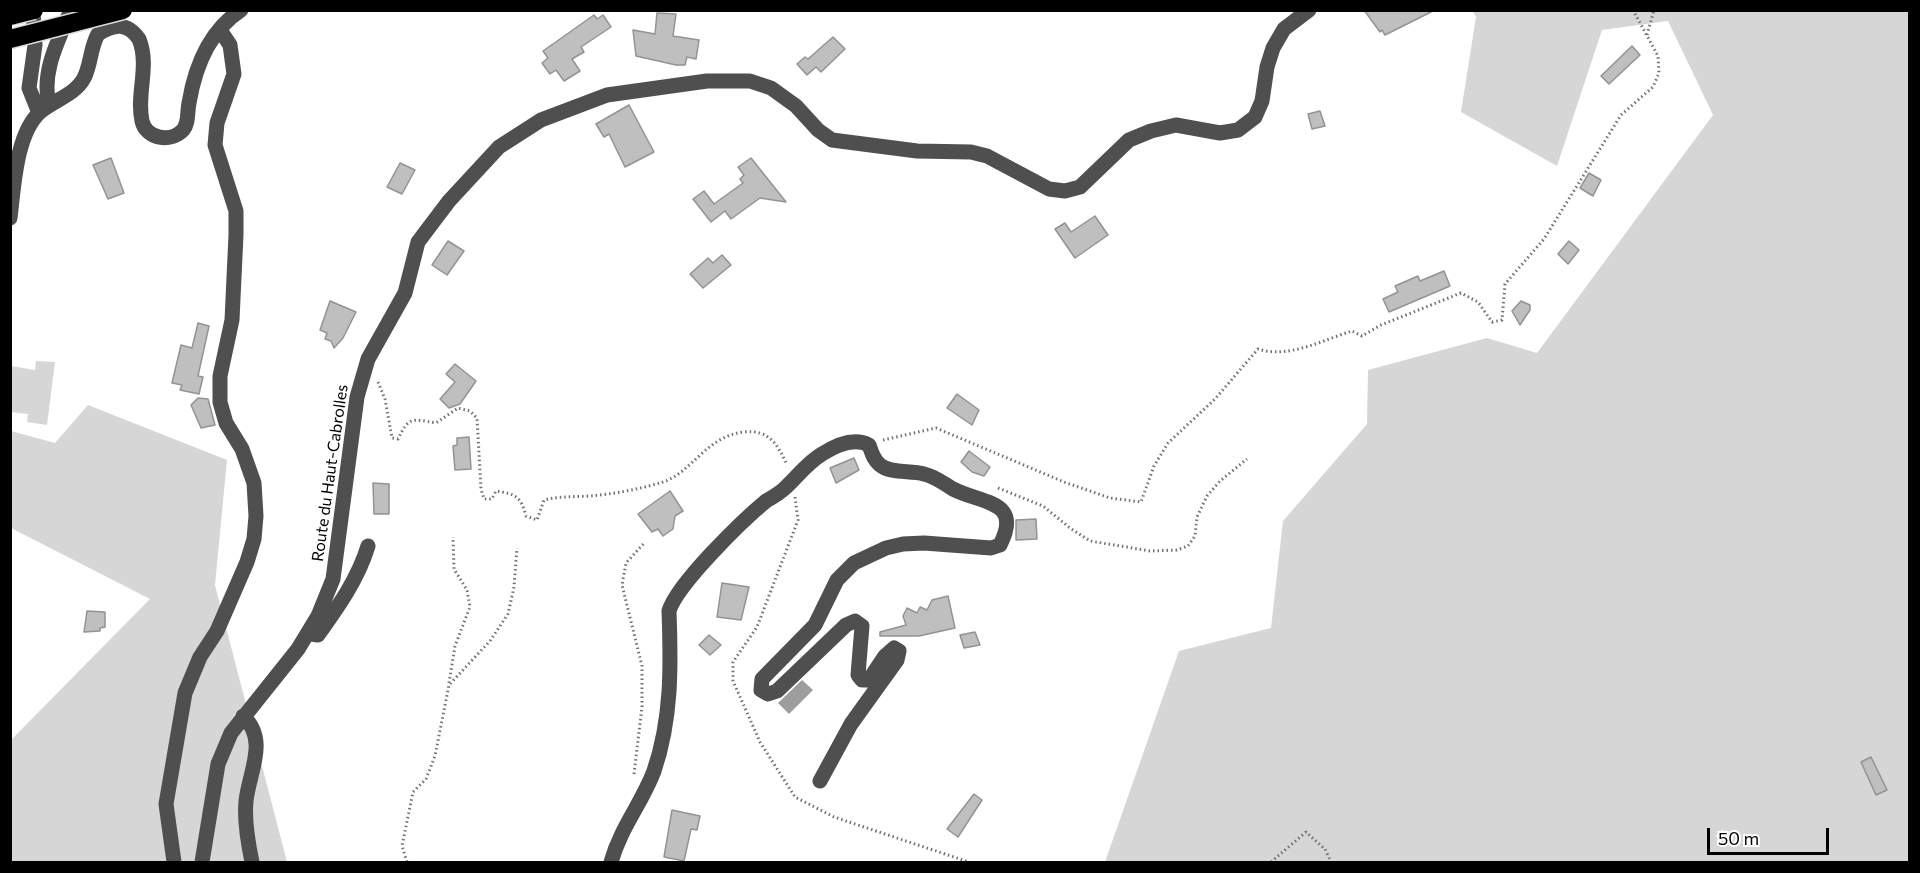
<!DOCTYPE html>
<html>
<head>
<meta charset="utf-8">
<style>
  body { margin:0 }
  #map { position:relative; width:1920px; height:873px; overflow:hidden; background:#fff; font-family:Commissioner,sans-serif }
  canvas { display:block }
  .frame { position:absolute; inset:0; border:12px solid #000; pointer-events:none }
  .scale { position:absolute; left:1707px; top:828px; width:122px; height:27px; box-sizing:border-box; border:3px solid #000; border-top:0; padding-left:8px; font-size:18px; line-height:21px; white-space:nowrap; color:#000; -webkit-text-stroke:4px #fff; paint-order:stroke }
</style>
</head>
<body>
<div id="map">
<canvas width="1920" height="873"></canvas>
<div class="frame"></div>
<div class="scale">50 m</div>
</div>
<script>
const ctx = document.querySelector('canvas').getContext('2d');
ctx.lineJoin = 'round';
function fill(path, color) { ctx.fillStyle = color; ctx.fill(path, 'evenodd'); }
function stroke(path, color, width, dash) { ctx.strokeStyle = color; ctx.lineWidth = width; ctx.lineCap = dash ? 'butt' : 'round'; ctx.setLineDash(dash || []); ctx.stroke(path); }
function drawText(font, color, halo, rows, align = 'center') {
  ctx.font = font + ' Commissioner,sans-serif'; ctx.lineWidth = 4.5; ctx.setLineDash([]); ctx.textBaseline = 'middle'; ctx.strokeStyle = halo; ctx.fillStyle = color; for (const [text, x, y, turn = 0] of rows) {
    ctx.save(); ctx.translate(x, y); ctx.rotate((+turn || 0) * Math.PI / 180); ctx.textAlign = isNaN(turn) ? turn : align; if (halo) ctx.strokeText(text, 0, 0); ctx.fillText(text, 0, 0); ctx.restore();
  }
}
fill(new Path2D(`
  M1473 11H1909V862H1105L1179 651 1271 628 1283 521 1367 424 1368 370 1487 338 1537 353 1713 115 1668 21 1602 30 1557 166 1461 112 1476 17Z
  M36 361 55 362 47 425 27 422 28 414 11 412V366L35 370Z
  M88 405 227 460 215 585 287 862H11L10 741 150 599 11 528V431L55 443Z`), '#d6d6d6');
fill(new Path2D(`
  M802 680 813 690 789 714 778 703Z`), '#9d9d9d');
const building = new Path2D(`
  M1364 10H1435L1385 35 1382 30 1380 32Z
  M657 13 676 14 673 36 699 40 696 59 687 57 685 65H676L636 56 633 30 655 34Z
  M594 15 597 19 603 15 611 27 581 47 584 52 572 59 580 71 564 81 556 70 550 74 542 63 548 58 543 51Z
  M833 37 845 49 821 72 816 67 807 75 797 64 805 57 808 59Z
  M1632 46 1640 55 1609 84 1601 76Z
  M629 105 654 152 625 167 609 134 604 137 596 124Z
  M1320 111 1325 126 1312 129 1308 114Z
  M111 158 124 193 108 199 93 165Z
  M751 158 786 202 760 198 731 219 725 211 711 222 693 199 704 191 714 204 743 183 740 179 744 175 738 167Z
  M400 163 415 170 402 194 387 187Z
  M1589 173 1601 180 1593 196 1580 188Z
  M1095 216 1108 235 1075 258 1055 229 1065 223 1071 232Z
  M448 241 464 251 447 275 432 265Z
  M1569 241 1579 250 1568 264 1558 254Z
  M722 255 731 265 703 288 690 274 708 258 713 263Z
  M1444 271 1450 286 1389 312 1383 299 1398 292 1395 286 1418 276 1420 281Z
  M330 301 356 312 343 338 334 348 331 341 325 339 327 333 320 330Z
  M1521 301 1530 305V310L1520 325 1512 311Z
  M198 323 209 326 198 376 203 377 199 394 180 390 182 385 172 383 181 345 192 348Z
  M455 364 476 381 460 404 449 408 440 399 455 382 446 374Z
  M957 394 979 410 972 425 947 408Z
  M198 398 208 399 215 425 201 428 191 405Z
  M469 437 471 469 455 470 453 446 457 445V438Z
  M969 451 990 467 984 476 972 472 961 462Z
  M854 458 859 470 836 483 830 468Z
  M373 483 389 484V514H374Z
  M670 491 683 511 675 516 673 529 663 536 658 529 652 532 638 514Z
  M1036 519 1037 539 1016 540V520Z
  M722 583 749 587 741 620 717 617Z
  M948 596 955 628 919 636H880V632L906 625 903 616 907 608 917 613 920 607 927 610 932 600Z
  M87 611 105 612V627L100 628V631L84 632Z
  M975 632 980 645 964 648 960 635Z
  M709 635 721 645 710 655 699 645Z
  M1871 757 1887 790 1876 795 1861 762Z
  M974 794 982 800 958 837 947 829Z
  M672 810 700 816 697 830 691 829 684 861 664 857Z`);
fill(building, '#bfbfbf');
stroke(building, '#939393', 1.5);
stroke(new Path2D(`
  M1647 35 1654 10
  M378 382 385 399 392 438 398 439C409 416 412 419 436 423L458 408 470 411 477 418 481 489 484 499H492L496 491C515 494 521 496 526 516L537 520 544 500C560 496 574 497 590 496 614 494 640 489 663 482 693 472 706 436 744 432 769 429 778 445 787 465
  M883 440 936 428 1064 482 1110 498 1141 502 1154 466 1168 443 1215 399 1258 349C1288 359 1323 340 1352 331L1362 336 1381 325 1461 293 1478 302 1492 322 1502 320 1505 284 1544 239 1621 115 1653 87 1659 73 1658 56 1633 10
  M998 488 1043 506 1070 528 1090 541 1150 551 1177 550 1188 546 1195 536 1197 517 1207 496 1220 481 1247 459
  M795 497 798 520 757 627 733 662V681L760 742 795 797 834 817 969 862
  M449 683 455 646 470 607 467 590 454 569 453 537
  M634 774 642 707V666L622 585 626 563 645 542
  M407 862 402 846 413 792 426 779 435 756 449 685 490 641 508 614 514 587 517 548
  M1271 862 1306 832 1325 849 1331 862`), '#717171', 3, [1.5, 3]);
stroke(new Path2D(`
  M33 10 35 45 29 88 39 113
  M49 105C41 72 58 41 71 10
  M10 218C14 186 16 134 40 112 54 100 75 95 84 78 91 65 90 48 98 34 114 24 127 22 139 39 150 66 136 94 142 121 146 139 171 143 183 130 189 123 187 112 189 103 195 67 209 31 241 10
  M311 634 318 635C338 607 358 579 368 546
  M243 716C269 740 249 772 246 801 244 821 248 843 252 862
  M174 862 166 804 185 693 200 657 217 631 247 562 254 539 256 516 254 483 242 449 226 423 220 402V376L232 320 236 235V211L215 145 217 123 234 74 230 45 220 30
  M202 862 218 764 231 733 298 649 318 616 333 579 357 397 368 359 405 293 418 242 449 201 499 147 541 120 607 95 707 81H750L771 88 796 106 818 130 832 140 917 151 971 152 987 156 1049 189 1065 191 1080 187 1129 140 1151 131 1176 125 1220 133 1238 130 1255 117 1262 101 1267 67 1273 48 1284 29 1309 10
  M611 862C621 827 642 803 654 771 672 718 671 666 669 611 677 584 743 520 766 501 773 497 780 493 785 488 798 476 807 463 822 454 836 445 854 437 869 445 872 453 873 459 880 465 891 474 910 470 924 474 936 477 943 483 953 489 982 504 1023 500 1000 545L991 548 924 543 903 544 886 548 854 563 837 580 815 625 762 679 761 690 768 694 777 691 846 625 855 621 862 626 858 675 862 680H869L885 656 894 648 899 651 897 660 851 724 820 781`), '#4f4f4f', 15);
const highwayBridge = new Path2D(`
  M10 16 34 10
  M10 39 123 10`);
stroke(highwayBridge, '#dbdbdb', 21, []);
stroke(highwayBridge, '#000', 18);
drawText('16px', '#000', '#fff', [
  ["Route du Haut-Cabrolles",330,473,-82]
]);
</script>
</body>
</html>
